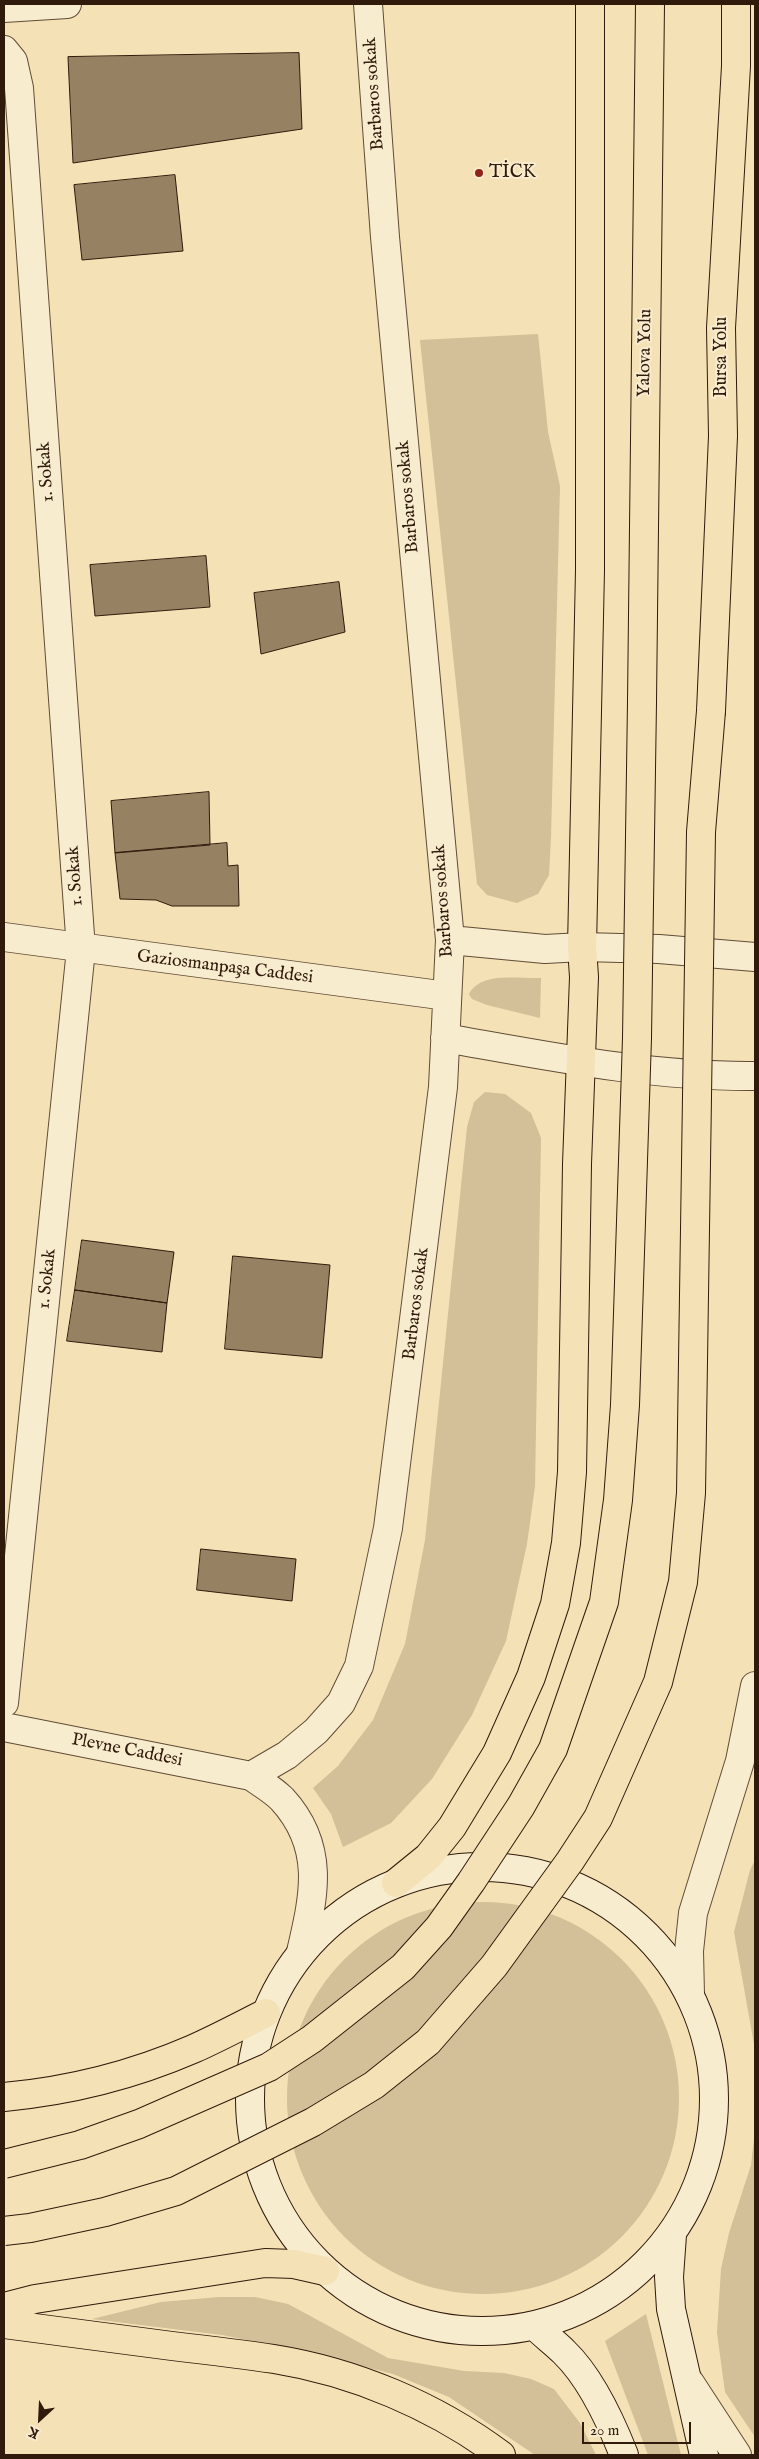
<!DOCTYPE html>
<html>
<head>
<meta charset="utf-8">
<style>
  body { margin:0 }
  #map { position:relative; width:759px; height:2459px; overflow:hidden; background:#f4e1b5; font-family:"IM FELL English",serif }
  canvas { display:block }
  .frame { position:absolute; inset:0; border:5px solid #301a0b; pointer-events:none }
  .north { position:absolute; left:15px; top:2394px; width:50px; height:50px; -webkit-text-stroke:4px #f8eccf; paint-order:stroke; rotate:205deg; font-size:14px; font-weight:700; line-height:20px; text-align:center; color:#301a0b }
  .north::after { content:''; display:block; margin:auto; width:18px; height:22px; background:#301a0b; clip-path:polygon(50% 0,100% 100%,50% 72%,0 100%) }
  .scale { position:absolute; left:582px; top:2422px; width:109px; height:22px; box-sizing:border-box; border:2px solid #301a0b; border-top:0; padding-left:6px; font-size:15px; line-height:18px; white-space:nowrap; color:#301a0b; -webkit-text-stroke:4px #f8eccf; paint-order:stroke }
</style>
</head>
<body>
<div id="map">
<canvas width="759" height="2459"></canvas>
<div class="frame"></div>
<div class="north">K</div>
<div class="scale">20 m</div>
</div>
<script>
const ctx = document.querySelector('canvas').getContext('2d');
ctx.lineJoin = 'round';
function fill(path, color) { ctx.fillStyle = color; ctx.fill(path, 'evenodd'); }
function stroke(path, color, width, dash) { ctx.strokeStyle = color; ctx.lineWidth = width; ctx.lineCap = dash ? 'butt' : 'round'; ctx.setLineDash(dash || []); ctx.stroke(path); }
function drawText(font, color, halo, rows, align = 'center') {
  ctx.font = font + ' "IM FELL English",serif'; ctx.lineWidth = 4; ctx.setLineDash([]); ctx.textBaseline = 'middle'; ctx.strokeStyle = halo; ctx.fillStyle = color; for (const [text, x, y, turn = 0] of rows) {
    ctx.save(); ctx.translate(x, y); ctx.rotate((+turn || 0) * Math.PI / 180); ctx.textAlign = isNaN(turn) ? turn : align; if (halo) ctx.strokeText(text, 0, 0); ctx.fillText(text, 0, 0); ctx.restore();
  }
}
fill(new Path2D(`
  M538 334 548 432 560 486 551 837 549 875 538 894 517 903 487 895 477 884 420 340Z
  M541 978 540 1018 487 1005 472 999 469 994C481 971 518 979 541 978Z
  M485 1092 505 1094 531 1113 541 1138 535 1486 527 1544 506 1641 472 1715 432 1779 391 1823 343 1847 331 1814 313 1788 338 1766 373 1720 405 1644 425 1540 467 1127 474 1102Z
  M755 1860V2050L734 1932 750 1870Z
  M287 2098a196 196 0 1 1 392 0a196 196 0 1 1-392 0Z
  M755 2130V2437L725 2392 717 2333 721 2269 729 2233 751 2165Z
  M219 2297H255L288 2304 388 2358 464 2371 504 2373 531 2379 554 2389 580 2423 596 2455H535L449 2397 393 2374 302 2351 222 2335 92 2319 161 2302Z
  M646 2314 681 2455H648L605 2341Z`), '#d3bf98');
const building = new Path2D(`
  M299 53 302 129 73 163 68 57Z
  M175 175 183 251 82 260 74 185Z
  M206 556 210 607 95 616 90 565Z
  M339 582 345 632 261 654 254 593Z
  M209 792 210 845 115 853 111 801Z
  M227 843 228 866 238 865 239 906H172L156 900 120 899 115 853Z
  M82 1240 174 1252 167 1303 75 1290Z
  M233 1256 330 1265 322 1358 225 1349Z
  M75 1290 167 1303 162 1352 67 1341Z
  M201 1549 296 1559 292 1601 197 1590Z`);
fill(building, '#968163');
stroke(building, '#301a0b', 1);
const street = new Path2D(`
  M4 8 67 4
  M4 50 13 61 19 88 81 949 4 1703
  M4 937 447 996
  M450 940 545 949 582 947 659 949 755 957
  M445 1038C548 1056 650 1077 755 1076
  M4 1727 251 1776C261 1783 273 1790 282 1799 326 1847 314 1896 301 1952
  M251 1776 287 1755 316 1731 341 1703 359 1666 388 1528 443 1087 450 940 385 237 368 4
  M690 1995 689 1951 693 1913 740 1761 755 1686
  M690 2383 737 2455`);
const secondary = new Path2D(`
  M250 2099a232 232 0 1 1 464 0a232 232 0 1 1-464 0Z
  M672 2235 669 2277 671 2309 704 2455
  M535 2326C544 2335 555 2343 564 2352 590 2377 611 2422 624 2455`);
const highway = new Path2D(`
  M642 702 650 4
  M711 711 723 436 721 328 736 66V4
  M396 1883 428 1857 452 1827 497 1753 531 1677 555 1604 566 1543 572 1472 577 1164 584 977 582 947 590 570V4
  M4 2097C69 2091 133 2075 193 2049 218 2038 242 2025 266 2013
  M4 2307 35 2299 265 2263 294 2264 325 2271
  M4 2324C60 2331 116 2339 172 2346 206 2350 240 2354 274 2359 355 2372 435 2406 501 2455`);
stroke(street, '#614c36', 30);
stroke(secondary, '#301a0b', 30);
stroke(highway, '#301a0b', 30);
stroke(street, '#f8eccf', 28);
stroke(secondary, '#f8eccf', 28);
stroke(highway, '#f4e1b5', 28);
const highwayBridge = new Path2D(`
  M4 2164 80 2145 139 2124 269 2067 312 2039 403 1967 439 1927 471 1882 521 1806 553 1749 604 1602 618 1500 625 1405 637 1038 642 702
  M4 2231 30 2228 105 2212 176 2191 313 2122 374 2085 428 2042 494 1966 570 1861 598 1818 658 1682 683 1582 691 1493 701 832 711 711`);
stroke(highwayBridge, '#301a0b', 30, []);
stroke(highwayBridge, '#f4e1b5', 28);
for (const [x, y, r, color] of [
  [479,173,5,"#8f2418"]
]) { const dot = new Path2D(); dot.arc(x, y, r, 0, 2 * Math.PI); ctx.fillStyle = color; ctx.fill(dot); stroke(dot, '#f8eccf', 2); }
drawText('18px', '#301a0b', '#f8eccf', [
  ["Barbaros sokak",375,94,-94],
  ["Yalova Yolu",646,353,-89],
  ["Bursa Yolu",722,357,-90],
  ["1. Sokak",47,472,-94],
  ["Barbaros sokak",409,497,-95],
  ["1. Sokak",76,876,-94],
  ["Barbaros sokak",444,901,-94],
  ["Gaziosmanpaşa Caddesi",225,968,7],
  ["1. Sokak",48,1279,-84],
  ["Barbaros sokak",417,1304,-83],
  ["Plevne Caddesi",127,1751,11]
]);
drawText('18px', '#301a0b', '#f8eccf', [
  ["TİCK",489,173]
], 'left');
</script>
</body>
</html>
